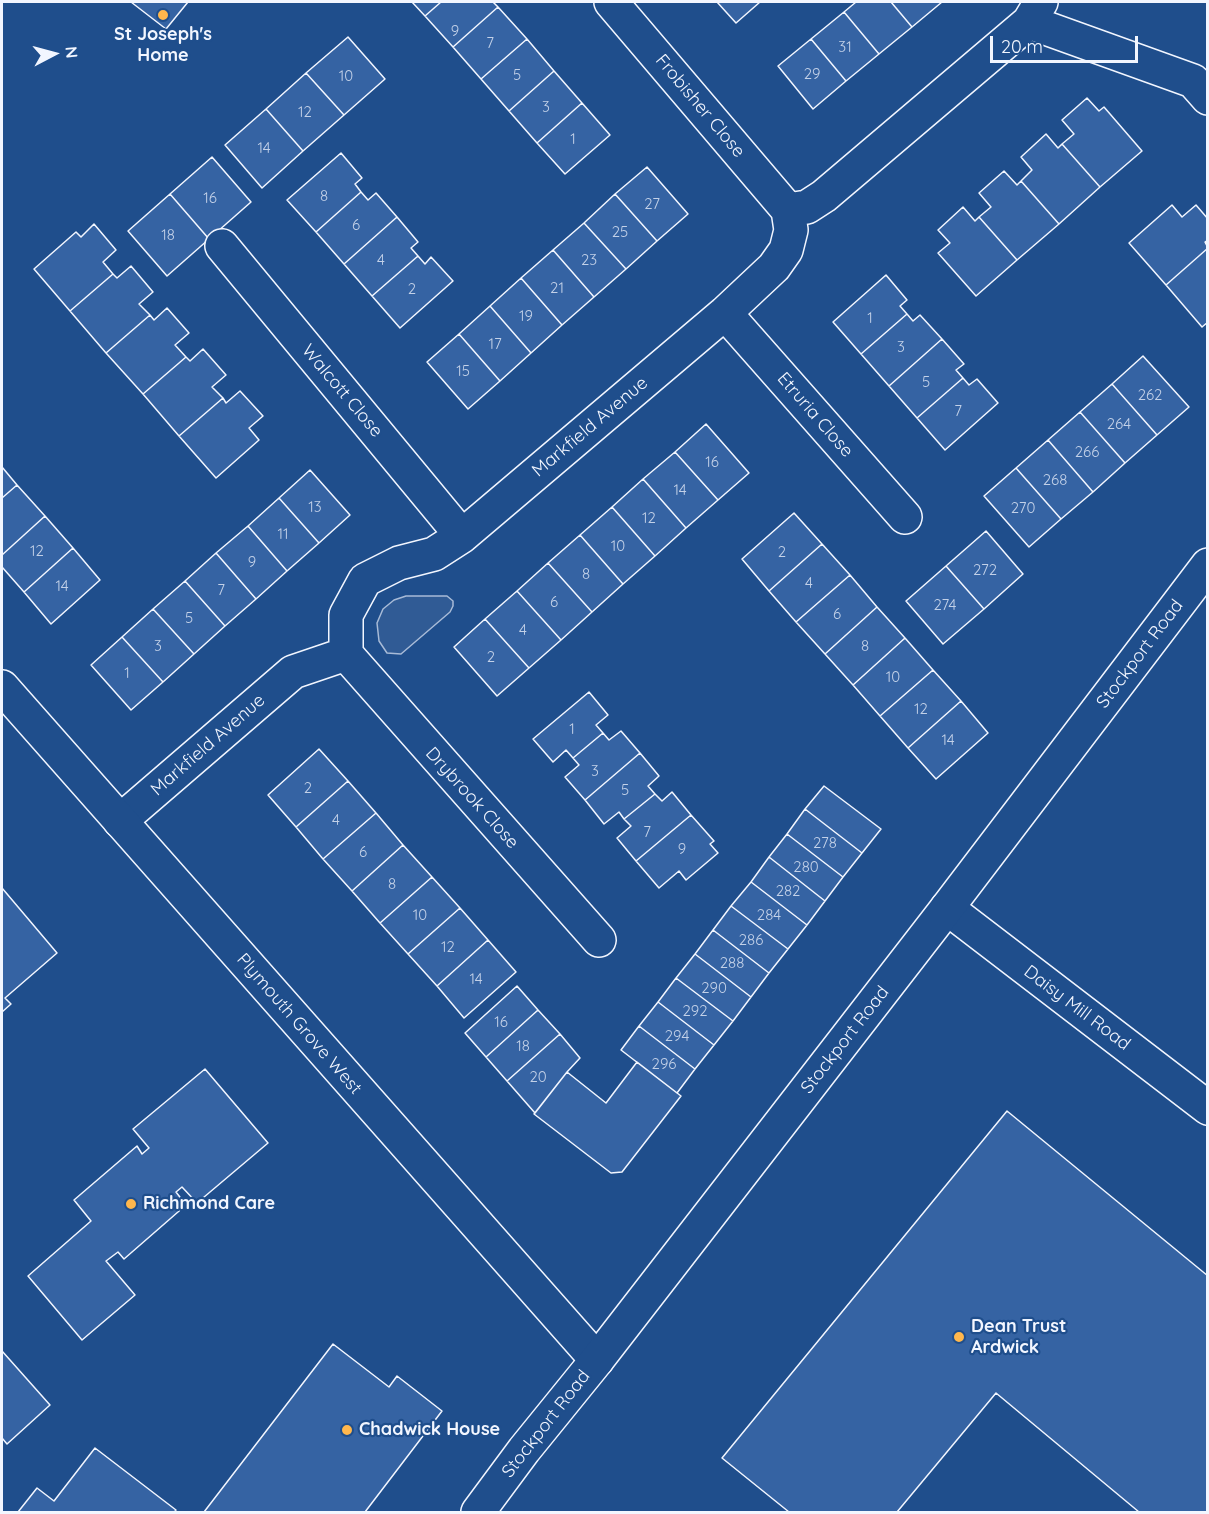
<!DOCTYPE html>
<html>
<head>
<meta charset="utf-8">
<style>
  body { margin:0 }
  #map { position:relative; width:1209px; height:1514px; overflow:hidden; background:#1f4e8c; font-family:Quicksand,sans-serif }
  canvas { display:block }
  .frame { position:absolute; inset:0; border:3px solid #f2f6ff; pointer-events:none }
  .north { position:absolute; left:24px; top:24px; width:60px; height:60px; -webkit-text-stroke:4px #1f4e8c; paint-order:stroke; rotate:84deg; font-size:16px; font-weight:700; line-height:24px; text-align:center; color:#f2f6ff }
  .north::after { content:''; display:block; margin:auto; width:21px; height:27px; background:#f2f6ff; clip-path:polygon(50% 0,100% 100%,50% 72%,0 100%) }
  .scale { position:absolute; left:990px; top:36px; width:148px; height:27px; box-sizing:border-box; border:3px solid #f2f6ff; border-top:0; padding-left:8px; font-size:18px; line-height:21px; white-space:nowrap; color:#f2f6ff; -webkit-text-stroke:4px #1f4e8c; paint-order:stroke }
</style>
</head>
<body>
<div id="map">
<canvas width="1209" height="1514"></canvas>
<div class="frame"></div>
<div class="north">N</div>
<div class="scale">20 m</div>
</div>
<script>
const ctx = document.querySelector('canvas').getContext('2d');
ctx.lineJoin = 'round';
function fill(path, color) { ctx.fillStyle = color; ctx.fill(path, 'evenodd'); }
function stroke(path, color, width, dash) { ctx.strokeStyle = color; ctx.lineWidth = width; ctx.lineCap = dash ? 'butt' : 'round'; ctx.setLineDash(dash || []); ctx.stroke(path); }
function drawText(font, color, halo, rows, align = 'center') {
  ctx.font = font + ' Quicksand,sans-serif'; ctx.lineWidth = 4.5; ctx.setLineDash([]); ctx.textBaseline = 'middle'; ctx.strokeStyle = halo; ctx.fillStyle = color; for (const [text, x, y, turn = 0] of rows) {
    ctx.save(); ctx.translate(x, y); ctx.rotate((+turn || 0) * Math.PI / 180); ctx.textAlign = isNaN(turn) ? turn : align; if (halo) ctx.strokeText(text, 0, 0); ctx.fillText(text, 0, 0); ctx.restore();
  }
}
const built = new Path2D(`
  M406 596H447L453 601V606L450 612 401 654 387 653 379 641 377 623 383 609 394 600Z`);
fill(built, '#305b95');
stroke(built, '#a8bbd7', 1.5);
const building = new Path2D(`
  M131 2H188L166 29Z
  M412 2H441L425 16Z
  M441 2H493L498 7 453 47 425 16Z
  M717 2H760L736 23Z
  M856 2H891L912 27 879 54 844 12Z
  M891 2H942L912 27Z
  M498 7 527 39 481 79 453 47Z
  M844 12 879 54 846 81 811 39Z
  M348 37 385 79 344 115 306 73Z
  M527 39 554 71 509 111 481 79Z
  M811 39 846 81 813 109 778 66Z
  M554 71 582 103 537 143 509 111Z
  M306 73 344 115 303 151 266 109Z
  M1087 98 1099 111 1104 107 1142 151 1100 187 1062 144 1074 134 1062 120Z
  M582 103 610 135 565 174 537 143Z
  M266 109 303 151 262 188 225 145Z
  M1046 134 1058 148 1062 144 1100 187 1059 224 1021 181 1032 170 1021 157Z
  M341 153 362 178 355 184 361 192 316 232 287 200Z
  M212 157 251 202 209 239 170 194Z
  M647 167 688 214 657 241 615 194Z
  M1004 171 1017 185 1021 181 1059 224 1017 260 979 217 991 207 979 193Z
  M361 192 368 200 376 193 397 217 344 264 316 232Z
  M170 194 209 239 167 276 128 231Z
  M615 194 657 241 626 269 584 223Z
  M1172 205 1182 217 1196 205 1208 219V240L1205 242 1208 248 1166 285 1129 243Z
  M963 207 975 221 979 217 1017 260 976 296 938 253 950 243 938 230Z
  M397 217 418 242 411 248 418 256 372 296 344 264Z
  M584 223 626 269 594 297 553 250Z
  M94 224 116 250 103 262 113 274 70 311 34 269 76 232 81 237Z
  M1208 248V322L1202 327 1166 285Z
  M553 250 594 297 562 325 521 278Z
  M418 256 425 264 431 257 453 281 400 328 372 296Z
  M131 266 153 292 139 304 150 315 106 353 70 311 113 274 117 278Z
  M886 275 907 300 900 306 907 314 861 354 833 322Z
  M521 278 562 325 531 353 490 306Z
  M490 306 531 353 500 381 459 334Z
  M167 308 189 333 175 345 186 357 143 394 106 353 150 315 154 320Z
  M907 314 913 321 920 315 942 339 889 386 861 354Z
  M459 334 500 381 468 409 427 362Z
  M942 339 964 364 956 370 963 378 917 418 889 386Z
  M203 349 226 375 212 387 223 398 179 436 143 394 186 357 190 361Z
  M1143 356 1189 407 1157 435 1112 384Z
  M963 378 969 385 977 379 998 403 945 450 917 418Z
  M1112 384 1157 435 1125 463 1080 412Z
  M240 391 263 416 249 428 259 440 216 478 179 436 223 398 226 403Z
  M1080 412 1125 463 1093 492 1048 440Z
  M706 424 749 473 718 500 675 452Z
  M1048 440 1093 492 1061 519 1016 468Z
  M675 452 718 500 686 528 643 479Z
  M2 467 17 485 2 498Z
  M1016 468 1061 519 1029 547 984 496Z
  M310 470 350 515 319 543 279 498Z
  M643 479 686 528 655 556 612 507Z
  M17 485 45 516 2 555V498Z
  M279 498 319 543 287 571 248 526Z
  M612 507 655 556 623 584 580 535Z
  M794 513 822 544 769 591 742 559Z
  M45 516 73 548 24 592 2 567V555Z
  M248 526 287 571 256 599 216 553Z
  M986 531 1023 574 984 609 946 566Z
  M580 535 623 584 592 612 548 563Z
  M822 544 850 575 796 622 769 591Z
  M73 548 100 580 51 624 24 592Z
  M216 553 256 599 225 626 185 581Z
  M548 563 592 612 561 640 517 591Z
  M946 566 984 609 943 644 906 601Z
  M850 575 877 607 825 654 796 622Z
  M185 581 225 626 194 654 153 609Z
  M517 591 561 640 529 668 485 619Z
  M877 607 905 638 853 685 825 654Z
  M153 609 194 654 163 682 122 637Z
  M485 619 529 668 497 696 454 647Z
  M122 637 163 682 131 710 91 665Z
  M905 638 933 670 880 716 853 685Z
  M933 670 961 701 908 748 880 716Z
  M589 692 608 715 596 725 603 733 573 758 566 750 553 762 533 739Z
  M961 701 988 733 936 779 908 748Z
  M621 731 640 753 585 800 565 777 579 765 573 758 603 733 609 740Z
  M319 749 348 781 296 827 268 795Z
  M640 753 659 776 648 786 655 794 624 819 619 812 604 824 585 800Z
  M348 781 376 813 323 859 296 827Z
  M824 786 881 829 862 853 805 809Z
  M672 792 691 815 636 861 617 838 631 826 624 819 655 794 662 801Z
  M805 809 862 853 843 877 787 834Z
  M376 813 403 845 352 891 323 859Z
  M691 815 714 841 710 844 718 853 686 880 679 871 659 888 636 861Z
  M787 834 843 877 825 901 769 857Z
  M403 845 432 877 380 923 352 891Z
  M769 857 825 901 807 925 751 882Z
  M432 877 460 908 408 954 380 923Z
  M751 882 807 925 788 949 731 906Z
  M2 888 57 953 5 998 11 1004 2 1012Z
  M731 906 788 949 769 973 713 930Z
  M460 908 488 940 437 986 408 954Z
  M713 930 769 973 751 997 695 954Z
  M488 940 516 972 464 1018 437 986Z
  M695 954 751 997 733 1021 676 978Z
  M676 978 733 1021 714 1045 658 1002Z
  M517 986 538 1010 486 1057 465 1033Z
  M658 1002 714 1045 695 1069 639 1026Z
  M538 1010 560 1034 507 1081 486 1057Z
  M639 1026 695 1069 677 1093 621 1050Z
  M560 1034 580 1058 567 1072 535 1113 507 1081Z
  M637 1062 681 1096 622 1172 611 1173 534 1114 567 1072 606 1103Z
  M205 1069 268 1143 197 1203 182 1187 176 1192 186 1205 124 1259 118 1252 106 1261 135 1295 82 1340 28 1276 91 1221 74 1200 137 1146 142 1154 149 1148 133 1129Z
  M1007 1111 1208 1276V1512H1139L996 1393 897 1512H789L722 1458Z
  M333 1344 389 1387 397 1376 442 1411 365 1512H204Z
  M2 1351 50 1405 7 1444 2 1438Z
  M95 1448 176 1510 174 1512H18L37 1488 54 1501Z`);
fill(building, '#3563a3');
stroke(building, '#f2f6ff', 1.5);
const street = new Path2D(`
  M611 2 788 210
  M1029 22 1193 81 1208 98
  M222 246 462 536
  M725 313 905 517
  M346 654 599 940
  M120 821 293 672 346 654V615L365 580 399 563 434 554 462 536 725 313 774 267 786 250 791 230 788 210 807 207 824 196 1029 22 1041 2
  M947 908 1208 1108`);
const secondary = new Path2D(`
  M2 687 597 1360`);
const highway = new Path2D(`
  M478 1512 524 1450 597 1360 947 908 1208 565`);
stroke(street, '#f2f6ff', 36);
stroke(secondary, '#f2f6ff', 36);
stroke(highway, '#f2f6ff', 36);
stroke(street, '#1f4e8c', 33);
stroke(secondary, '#1f4e8c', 33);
stroke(highway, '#1f4e8c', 33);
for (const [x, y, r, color] of [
  [163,15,6,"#ffb74d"],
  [131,1204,6,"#ffb74d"],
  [959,1337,6,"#ffb74d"],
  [347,1430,6,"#ffb74d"]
]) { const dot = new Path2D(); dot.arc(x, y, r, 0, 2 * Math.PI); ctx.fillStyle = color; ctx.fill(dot); stroke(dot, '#1f4e8c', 2); }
drawText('15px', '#c3d1e8', null, [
  ["9",455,31],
  ["7",490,43],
  ["31",845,47],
  ["29",812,74],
  ["5",517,75],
  ["10",346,76],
  ["3",546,107],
  ["12",305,112],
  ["1",573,139],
  ["14",264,148],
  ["8",324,196],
  ["16",210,198],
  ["27",652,204],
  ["6",356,225],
  ["25",620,232],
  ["18",168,235],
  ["4",381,260],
  ["23",589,260],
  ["21",557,288],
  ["2",412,289],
  ["19",526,316],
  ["1",870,318],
  ["17",495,344],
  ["3",901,347],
  ["15",463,371],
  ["5",926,382],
  ["262",1150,395],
  ["7",958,411],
  ["264",1119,424],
  ["266",1087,452],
  ["16",712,462],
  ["268",1055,480],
  ["14",680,490],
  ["13",315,507],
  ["270",1023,508],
  ["12",649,518],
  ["11",283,534],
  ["10",618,546],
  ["12",37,551],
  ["2",782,552],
  ["9",252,562],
  ["272",985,570],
  ["8",586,574],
  ["4",809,583],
  ["14",62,586],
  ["7",221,590],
  ["6",554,602],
  ["274",945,605],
  ["6",837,614],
  ["5",189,618],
  ["4",523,630],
  ["3",158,646],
  ["8",865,646],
  ["2",491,657],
  ["1",127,673],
  ["10",893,677],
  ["12",921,709],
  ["1",572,729],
  ["14",948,740],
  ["3",595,771],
  ["2",308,788],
  ["5",625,790],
  ["4",336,820],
  ["7",647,832],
  ["278",825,843],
  ["9",682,849],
  ["6",363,852],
  ["280",806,867],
  ["8",392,884],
  ["282",788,891],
  ["10",420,915],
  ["284",769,915],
  ["286",751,940],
  ["12",448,947],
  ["288",732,963],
  ["14",476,979],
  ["290",714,988],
  ["292",695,1011],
  ["16",501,1022],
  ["294",677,1036],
  ["18",523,1046],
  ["296",664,1064],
  ["20",538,1077]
]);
drawText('bold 18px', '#f2f6ff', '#1f4e8c', [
  ["St Joseph's",163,35,"center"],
  ["Home",163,56,"center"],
  ["Richmond Care",143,1204],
  ["Dean Trust",971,1327],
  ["Ardwick",971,1348],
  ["Chadwick House",359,1430]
], 'left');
drawText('18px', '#f2f6ff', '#1f4e8c', [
  ["Frobisher Close",700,106,50],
  ["Walcott Close",342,391,50],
  ["Etruria Close",815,415,49],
  ["Markfield Avenue",590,427,-40],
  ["Stockport Road",1140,654,-53],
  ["Markfield Avenue",208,745,-41],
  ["Drybrook Close",472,798,48],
  ["Daisy Mill Road",1077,1008,37],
  ["Plymouth Grove West",299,1024,49],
  ["Stockport Road",845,1040,-52],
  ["Stockport Road",546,1424,-52]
]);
</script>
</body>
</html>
